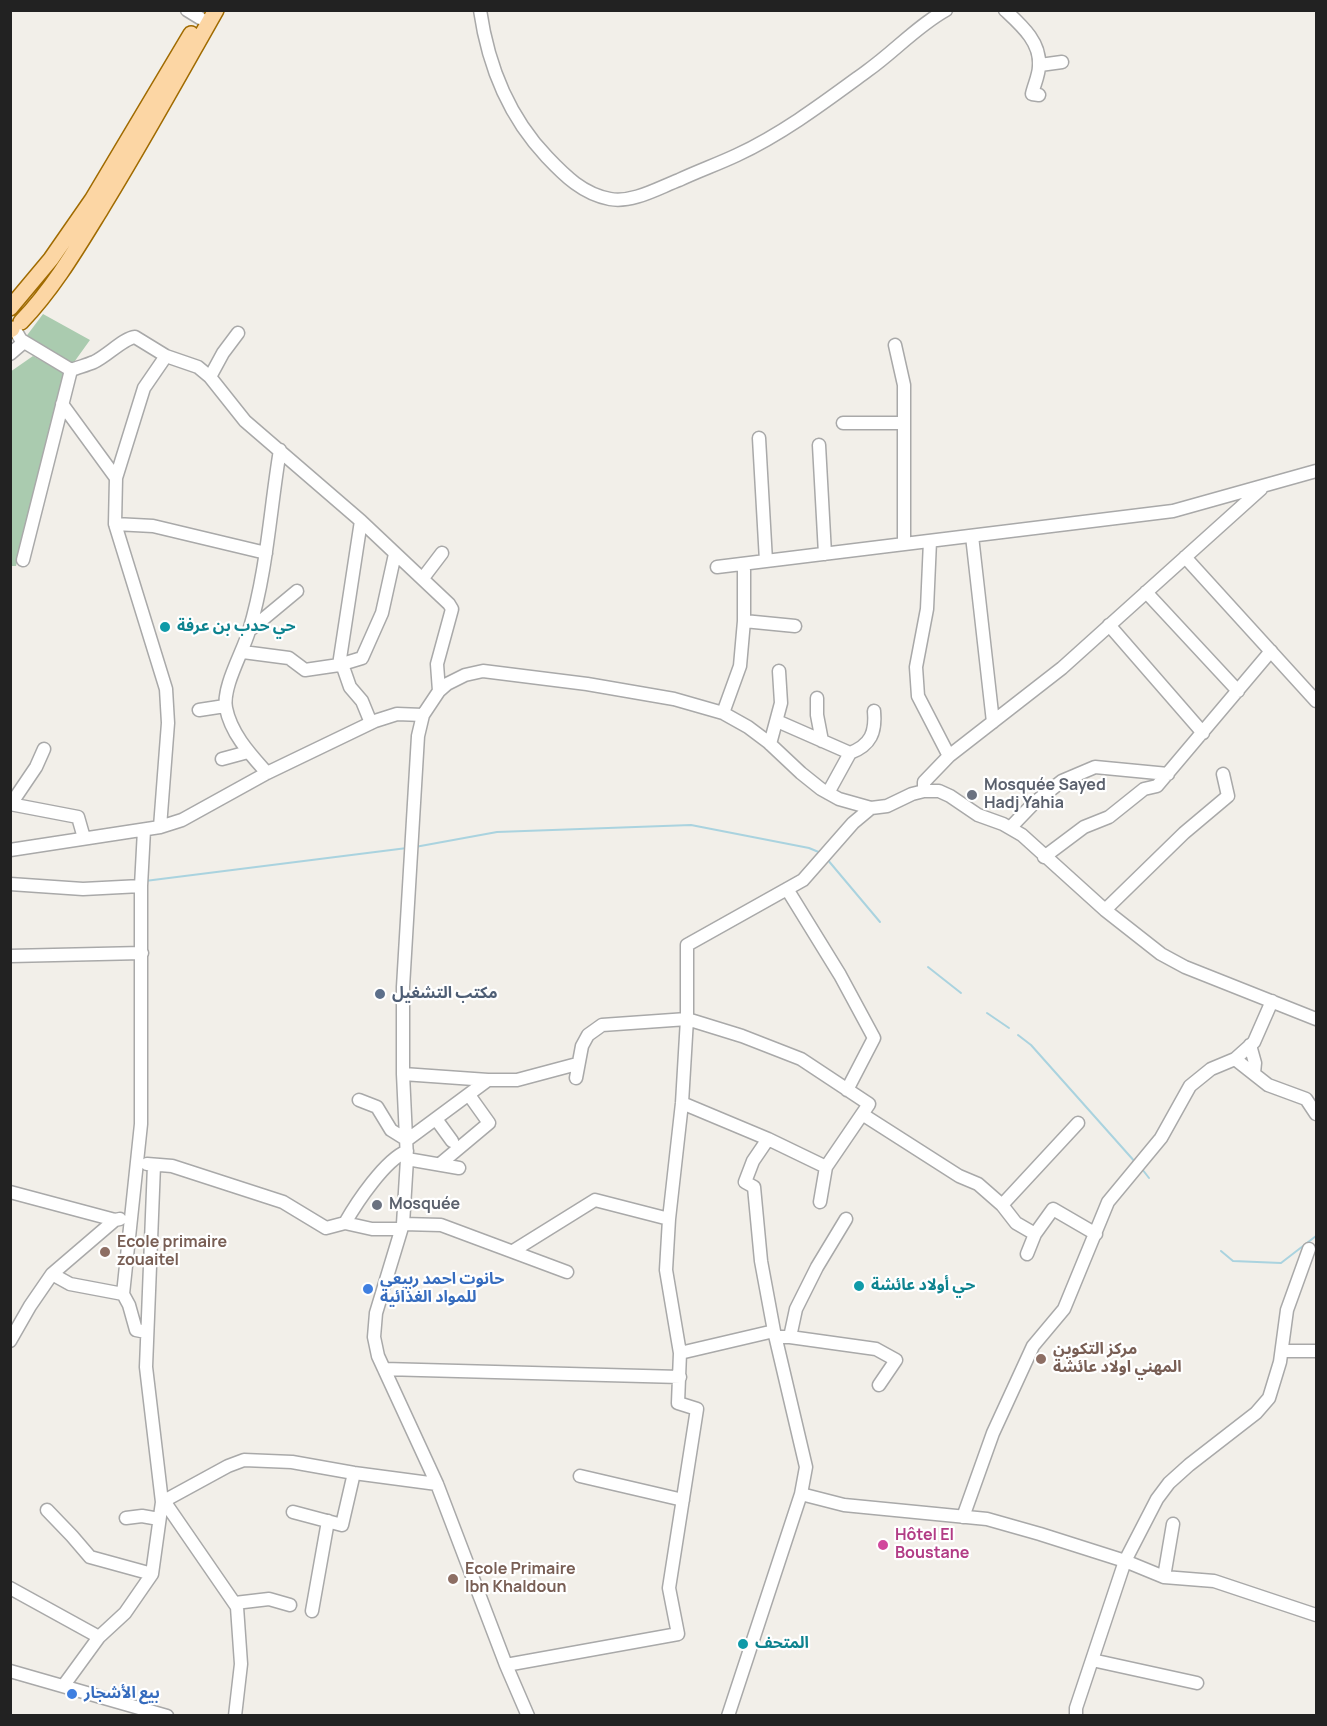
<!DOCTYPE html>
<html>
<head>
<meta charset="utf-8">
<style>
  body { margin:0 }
  #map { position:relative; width:1327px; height:1726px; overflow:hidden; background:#f2efe9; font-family:Manrope,sans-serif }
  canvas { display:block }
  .frame { position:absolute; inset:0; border:12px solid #222; pointer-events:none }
</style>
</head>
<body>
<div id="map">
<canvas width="1327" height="1726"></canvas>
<div class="frame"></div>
</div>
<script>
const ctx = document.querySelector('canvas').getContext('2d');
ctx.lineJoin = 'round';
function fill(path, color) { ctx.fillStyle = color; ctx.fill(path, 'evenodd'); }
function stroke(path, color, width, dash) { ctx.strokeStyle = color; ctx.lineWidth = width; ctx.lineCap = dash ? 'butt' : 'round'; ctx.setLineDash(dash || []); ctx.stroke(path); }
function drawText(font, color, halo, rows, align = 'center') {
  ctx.font = font + ' Manrope,"Noto Sans Arabic",sans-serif'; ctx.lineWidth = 4.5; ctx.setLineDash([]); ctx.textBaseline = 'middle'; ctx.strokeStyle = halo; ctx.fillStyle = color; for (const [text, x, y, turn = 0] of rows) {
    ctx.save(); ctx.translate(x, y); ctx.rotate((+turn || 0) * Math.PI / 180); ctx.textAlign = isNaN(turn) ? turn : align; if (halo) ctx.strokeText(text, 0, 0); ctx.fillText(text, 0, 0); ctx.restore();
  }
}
fill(new Path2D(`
  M43 314 90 340 72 365 25 338Z
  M33 356 66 374 16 566H10V372Z`), '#aacbaf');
stroke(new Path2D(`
  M415 847 497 832 691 825 809 848 821 853
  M827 859 880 922
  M145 881 407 848
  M928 967 961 993
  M987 1013 1009 1028
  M1018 1035 1031 1045 1136 1163
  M1142 1169 1149 1178
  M1221 1251 1233 1261 1281 1263 1316 1236`), '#aad3df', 2);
const minor = new Path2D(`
  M187 10 200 18
  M480 10C488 65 508 116 547 157 565 176 583 194 610 199 633 203 658 188 679 180 698 171 718 164 737 155 784 133 826 101 867 71 894 52 917 26 946 10
  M1005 10C1021 25 1041 42 1039 66 1039 75 1034 85 1032 94L1039 95
  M1040 65 1062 62
  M14 328 21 340 71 370C79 367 87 365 94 362 107 356 124 338 135 337L166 356 198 367 210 377 245 421 361 521 449 604 452 609 437 664 439 691
  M895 345 904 385V544
  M10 354 24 342
  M210 377 223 353 238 333
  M62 404 116 478
  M843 423H904
  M759 438 766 561
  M819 445 825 554
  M115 524 153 526 266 553
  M972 536 993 722
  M930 541 927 609 916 667 918 696 949 756
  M1185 557 1316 701
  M23 560 71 370
  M717 567 1173 511 1316 471
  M423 578 442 553
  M1146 592 1238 691
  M744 621 795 626
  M1109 625 1203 733
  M250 630 297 591
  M243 652 289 658 305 670 339 665 362 658 382 613 395 554
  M342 664 350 687 362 701 371 723
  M339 665 361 521
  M817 698V715L822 741
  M199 710 225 706
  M723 713 740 666 744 621V564
  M777 721 850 753C871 745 876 732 874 711
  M770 744 781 703 779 671
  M222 759 248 752
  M267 773C251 755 231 734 226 708 222 687 243 652 249 631 267 572 270 510 280 450
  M924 791V782L949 756 1062 668 1261 489
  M828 793 850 753
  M10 804 78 817 84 838
  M11 804 36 767 44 749
  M160 827 168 723 166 689 115 524 116 478 144 388 166 356
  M1010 828 1034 803 1062 781 1095 767 1168 774
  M144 830 141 886V1124L123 1294 129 1305 136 1330 146 1332
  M10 850 160 827 182 820 267 773 375 721 397 714 423 715
  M1044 857 1084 827 1109 817 1144 789 1157 786 1271 651
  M10 884 83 889 141 886
  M787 889 840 975 874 1038 847 1090
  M1105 910 1184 833 1228 796 1223 774
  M10 956 142 953
  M1250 1045 1255 1063 1254 1073
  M1235 1059 1268 1085 1306 1099 1316 1114
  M403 1074 488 1080
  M576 1078 582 1046 588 1035 602 1025 687 1019 742 1036 801 1059 869 1104 826 1167 820 1202
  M359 1100 377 1107 391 1130 407 1140 488 1080H517L577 1064
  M682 1103 768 1139 826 1167
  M862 1114 959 1176 978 1184 1002 1205 1016 1223 1035 1234
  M436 1119 452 1141
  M407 1159 459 1168
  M147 1164 172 1166 283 1202 326 1228 345 1223 372 1229H401
  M440 1164 489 1123 469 1095
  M10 1192 115 1220 120 1219
  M1002 1205 1078 1123
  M345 1223C357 1202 385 1160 407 1151
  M403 1224 441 1225 567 1272
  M513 1251 595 1200 669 1219
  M1027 1254 1035 1234 1053 1209 1096 1234
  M52 1274 70 1284 123 1294
  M776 1337H790L876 1349 896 1360 879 1385
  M790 1337 796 1309 817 1267 846 1219
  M10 1341 30 1306 52 1274 115 1220
  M1282 1351H1316
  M680 1353 774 1331
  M384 1369 680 1377
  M580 1476 683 1500
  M801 1494 844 1505 987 1519 1040 1534 1125 1561 1164 1577 1214 1581 1316 1615
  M164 1501 237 1607 241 1664 235 1716
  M162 1502 228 1466 244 1460 292 1462 354 1473 437 1484
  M47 1510 72 1536 90 1557 152 1574
  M293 1512 342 1525 354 1473
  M963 1517 993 1433 1033 1346 1064 1309 1108 1202 1161 1138 1190 1086 1211 1069 1235 1059 1254 1042 1272 1001
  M126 1518 142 1516 159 1519
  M1164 1577 1173 1524
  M10 1588 99 1637
  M235 1603 269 1599 290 1605
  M312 1611 328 1521
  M1092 1660 1197 1683
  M506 1665 678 1634 669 1588 697 1409 678 1403 680 1353 666 1270 669 1219 682 1103 687 1019V945L803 880 853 823 871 808
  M10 1671 167 1716
  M64 1685 99 1637 125 1613 152 1574 162 1502 146 1367 154 1165
  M528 1716 506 1665 437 1484 378 1356 374 1337 376 1313 403 1224 407 1159 403 1074V987L418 736 423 715 439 691 447 684 465 675 483 671 587 684 674 699 723 713 748 727 768 742 801 773 821 789 839 799 871 808 887 806 912 794 924 791H939L950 796 978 815 1003 824 1022 835 1105 910 1161 954 1185 967 1316 1019
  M728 1716 801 1494 806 1467 774 1331 761 1261 754 1187 745 1182 753 1161 768 1139
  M1076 1716V1708L1125 1561 1157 1499 1169 1483 1189 1465 1256 1413 1269 1398 1280 1362 1287 1310 1309 1249`);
const major = new Path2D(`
  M10 308 51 259 92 200 191 34
  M21 322C53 289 77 248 101 209 141 144 178 77 216 10
  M10 330 12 329`);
stroke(minor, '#a9a9a9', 15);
stroke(major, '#a06b00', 18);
stroke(minor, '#fff', 12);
stroke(major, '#fcd6a4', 15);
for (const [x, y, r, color] of [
  [165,627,6,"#0f9aa8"],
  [972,795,6,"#6b7280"],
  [380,994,6,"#5c6f8a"],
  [377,1205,6,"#6b7280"],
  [105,1252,6,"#8d6e63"],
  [859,1286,6,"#0f9aa8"],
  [368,1289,6,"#3f7fe0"],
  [1041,1359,6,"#8d6e63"],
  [883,1545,6,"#d1479c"],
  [453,1579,6,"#8d6e63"],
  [743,1644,6,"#0f9aa8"],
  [72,1694,6,"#3f7fe0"]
]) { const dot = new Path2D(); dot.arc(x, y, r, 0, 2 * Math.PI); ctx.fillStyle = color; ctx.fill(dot); stroke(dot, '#fff', 2); }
drawText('bold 16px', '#0d838f', '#fff', [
  ["حي حدب بن عرفة",177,627],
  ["حي أولاد عائشة",871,1286],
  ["المتحف",755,1644]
], 'left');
drawText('bold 16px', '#5b616d', '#fff', [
  ["Mosquée Sayed",984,786],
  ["Hadj Yahia",984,804],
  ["Mosquée",389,1205]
], 'left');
drawText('bold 16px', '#4e5e75', '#fff', [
  ["مكتب التشغيل",392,994]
], 'left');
drawText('bold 16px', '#785e54', '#fff', [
  ["Ecole primaire",117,1243],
  ["zouaitel",117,1261],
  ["مركز التكوين",1053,1350],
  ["المهني اولاد عائشة",1053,1368],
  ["Ecole Primaire",465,1570],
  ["Ibn Khaldoun",465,1588]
], 'left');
drawText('bold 16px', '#366cbe', '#fff', [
  ["حانوت احمد ربيعي",380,1280],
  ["للمواد الغذائية",380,1298],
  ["بيع الأشجار",84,1694]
], 'left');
drawText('bold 16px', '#b23c85', '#fff', [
  ["Hôtel El",895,1536],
  ["Boustane",895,1554]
], 'left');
</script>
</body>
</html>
